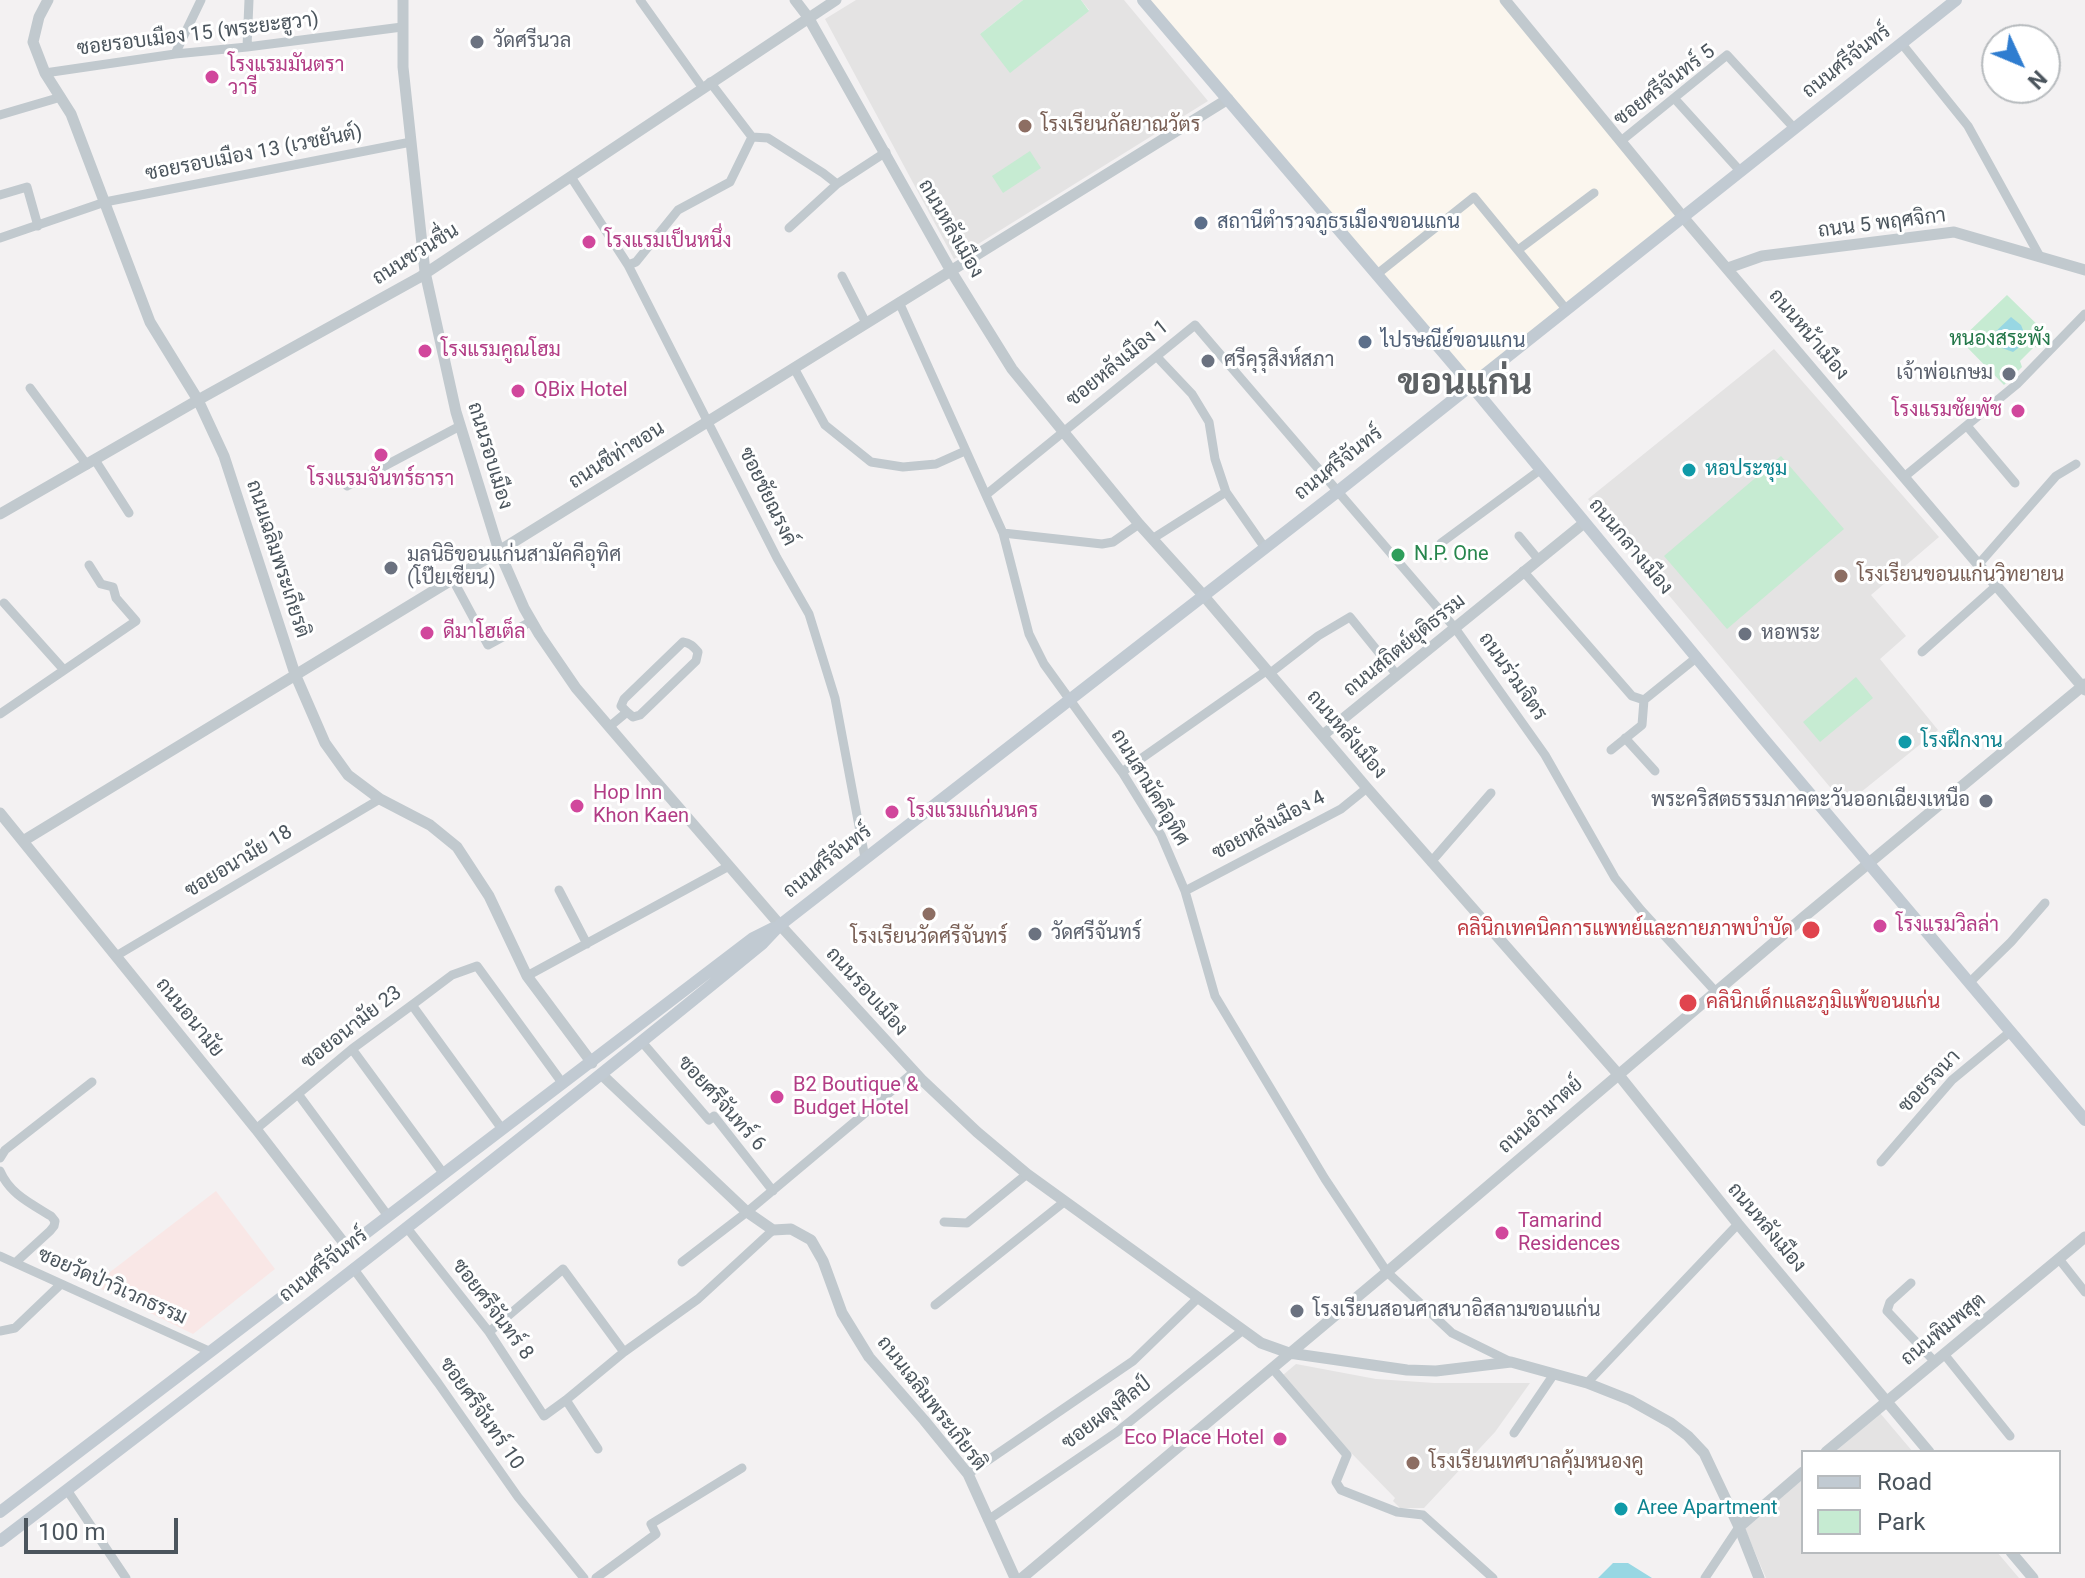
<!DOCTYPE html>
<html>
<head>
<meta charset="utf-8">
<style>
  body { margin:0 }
  #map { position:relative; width:2085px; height:1578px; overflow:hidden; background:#f3f1f2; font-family:Roboto,sans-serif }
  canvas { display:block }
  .legend { position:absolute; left:1801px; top:1450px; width:260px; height:104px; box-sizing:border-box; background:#fff; border:2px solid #b7bbbe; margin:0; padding:10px 14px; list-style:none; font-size:24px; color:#4b555d }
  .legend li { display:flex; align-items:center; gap:16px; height:40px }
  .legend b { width:40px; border:2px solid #b7bbbe }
  .north { position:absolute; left:1981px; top:24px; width:80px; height:80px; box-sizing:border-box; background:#fff; border:2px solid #b7bbbe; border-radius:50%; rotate:134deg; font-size:22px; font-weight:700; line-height:32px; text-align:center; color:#4b555d }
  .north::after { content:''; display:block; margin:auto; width:28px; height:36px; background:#2f7dd0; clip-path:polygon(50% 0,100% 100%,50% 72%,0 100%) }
  .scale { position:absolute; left:24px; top:1518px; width:154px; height:36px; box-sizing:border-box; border:4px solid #4b555d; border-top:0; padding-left:10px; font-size:24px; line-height:28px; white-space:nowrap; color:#4b555d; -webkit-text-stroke:6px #fff; paint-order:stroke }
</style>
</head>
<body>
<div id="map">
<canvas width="2085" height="1578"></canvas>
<ul class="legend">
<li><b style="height:10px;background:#c1cad2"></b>Road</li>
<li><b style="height:22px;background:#c6ebd2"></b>Park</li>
</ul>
<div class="north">N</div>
<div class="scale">100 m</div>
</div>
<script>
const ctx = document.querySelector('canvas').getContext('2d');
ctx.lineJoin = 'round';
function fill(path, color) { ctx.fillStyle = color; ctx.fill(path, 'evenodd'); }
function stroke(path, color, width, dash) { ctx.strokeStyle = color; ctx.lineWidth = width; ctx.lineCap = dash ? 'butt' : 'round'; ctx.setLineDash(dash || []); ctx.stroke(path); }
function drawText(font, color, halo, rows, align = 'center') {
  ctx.font = font + ' Roboto,Sarabun,sans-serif'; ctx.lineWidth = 6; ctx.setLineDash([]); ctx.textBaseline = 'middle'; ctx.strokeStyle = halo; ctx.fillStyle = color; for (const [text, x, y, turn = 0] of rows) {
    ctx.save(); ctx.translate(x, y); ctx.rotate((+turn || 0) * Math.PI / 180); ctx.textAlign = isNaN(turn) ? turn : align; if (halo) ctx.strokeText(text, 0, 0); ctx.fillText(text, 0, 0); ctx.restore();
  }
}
fill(new Path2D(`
  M1143 0H1505L1683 217 1471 385Z`), '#fbf6ee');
fill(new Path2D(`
  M856 0H1023L980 34 1089 10 1081 0H1124L1208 101 954 259 825 19Z
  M1774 349 1939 537 1871 595 1906 636 1880 659 1938 730 1845 805 1588 499Z
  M1296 1364 1376 1379 1434 1383H1530L1495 1432 1424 1508H1400L1393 1501 1395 1498 1327 1428 1283 1375Z
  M1880 1413 1913 1452H1835Z
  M1803 1479V1552H1997L2019 1578H1766L1745 1529Z`), '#e4e3e3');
fill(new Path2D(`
  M216 1191 275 1269 193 1334 93 1285Z`), '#f9e7e6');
fill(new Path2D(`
  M1023 0H1081L1089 11 1010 73 980 34Z
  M1030 151 1041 168 1003 193 992 176Z
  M2007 295 2051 338 2041 348 2034 347 2020 361 2022 367 2004 385 1960 340Z
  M1781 456 1844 529 1727 629 1664 556Z
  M1856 677 1873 698 1820 742 1803 722Z`), '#c6ebd2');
fill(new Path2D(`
  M2011 317 2021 325 2025 335 2022 345 2013 352 2002 348 1991 336Z
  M1613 1563H1628L1652 1578H1598Z`), '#98d7e3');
stroke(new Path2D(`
  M640 0 702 87
  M1902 44 1968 126 2039 255
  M247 47 249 0
  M175 54 201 0
  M45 73 175 54 247 47 402 27
  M710 82 752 137 768 138 823 173 837 184
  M1674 98 1741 172
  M0 115 61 97
  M1621 141 1727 55 1795 129
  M571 177 628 265 777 558 809 614 835 698 865 858
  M0 195 27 187 38 226
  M789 228 837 184 886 152
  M0 238 105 202 411 142
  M1518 250 1594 193
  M628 265 636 262 678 210 730 182 752 137
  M1376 275 1474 197 1566 309
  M842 276 866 323
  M899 302 1003 533 1029 634 1044 664 1122 772 1161 835 1185 891 1215 996 1325 1179 1387 1272 1452 1333 1511 1362
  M1157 357 1192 394 1209 422 1215 459 1226 492 1265 548
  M794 368 825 425 871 462 903 467 936 464 965 451
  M30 388 87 465
  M1967 426 2015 483
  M95 460 129 513
  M1904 477 2017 384 2085 314
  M347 486 460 426
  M987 494 1195 325 1455 628 1545 755 1615 878 1641 910 1716 992
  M1003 533 1102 544 1113 542 1139 524
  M1519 536 1538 559
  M1152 539 1226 492
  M1441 543 1540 470
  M1978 565 2056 476 2076 464
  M1523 571 1632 696 1644 700 1696 658
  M452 578 488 645 532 621
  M4 603 64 670
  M1922 652 1996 586
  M1269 674 1318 636 1350 617 1397 675
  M0 714 136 621 116 598 113 587 101 584 89 565
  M609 727 627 712 621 706 624 699 683 642C690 643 693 646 698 652L696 661 640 715 633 717 627 712
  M1625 738 1655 771
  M1611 750 1642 725 1644 700
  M1122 772 1266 671
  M1431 862 1491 793
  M559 890 587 944
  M1185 891 1341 809 1367 788
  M116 956 380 799
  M527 976 729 866
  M1969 983 2011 942 2045 903
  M412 1005 502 1129
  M642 1042 709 1120 714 1116 773 1191
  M352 1049 443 1173
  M298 1094 388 1216
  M256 1129 352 1049 412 1005 452 975 477 966 563 1084
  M0 1158 5 1150 92 1082
  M1881 1162 1952 1080 2010 1032
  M0 1171C10 1194 30 1203 51 1216L55 1221 54 1226 50 1231 15 1263
  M944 1222 967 1223 1027 1174
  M407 1228 489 1332 544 1416 566 1400 624 1352 698 1299 773 1230
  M0 1256 209 1351
  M2059 1259 2085 1292
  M682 1262 747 1212 914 1072
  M353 1268 438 1383 518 1497 584 1578
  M1911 1283 1890 1302 1887 1311 1935 1362
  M935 1305 1064 1202
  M0 1331 15 1328 61 1284
  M489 1332 563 1269 624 1352
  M1944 1354 2010 1436
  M1272 1368 1347 1455 1336 1482 1341 1490 1397 1512 1423 1515 1493 1578
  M1587 1383 1738 1224
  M566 1400 598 1449
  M1514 1433 1554 1374
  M968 1474 1133 1361 1198 1298
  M67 1490 126 1578
  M988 1520 1117 1432 1243 1330
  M596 1578 656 1534 651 1524 742 1468
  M1705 1578 1739 1527`), '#c1c9ce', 9);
stroke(new Path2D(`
  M48 0 39 17 33 42 45 73 71 114 150 322 198 400 224 456 295 674 325 743 348 775 380 799 430 825 457 847 489 896 527 976 592 1063
  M403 0V67L425 272 456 412 499 551 524 608 539 634 576 688 642 765 780 925 921 1079 977 1132 1027 1174 1261 1343 1289 1353 1407 1370 1436 1371 1511 1362 1587 1383 1630 1400 1671 1423 1688 1436 1704 1453 1739 1527 1759 1578
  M795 0 808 17 951 271 1012 369 1139 524 1203 595 1367 788 1618 1074 1738 1224 1929 1452
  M1505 0 1683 217 2085 690
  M1728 268 1762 256 1954 232 2085 270
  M0 514 198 400 420 277 836 0
  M1323 735 1584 523
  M0 813 256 1129 347 1247
  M23 841 499 551 1228 99
  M601 1074 747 1212 773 1230 791 1229 811 1240 823 1261 842 1313 869 1357 924 1420 968 1474 1015 1578
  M1826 1452 2085 1237
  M1739 1527 1803 1472
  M2011 1552 2033 1578
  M1022 1578 1387 1272 1805 916 2085 684`), '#c1c9ce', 11);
stroke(new Path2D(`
  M1143 0 1471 385 1763 738 2085 1120
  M0 1512 753 938 773 928
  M0 1541C257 1345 513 1148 763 943L780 925 1337 492 1956 0`), '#c1cad2', 12);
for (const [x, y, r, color] of [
  [477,42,8,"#6b7280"],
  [212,77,8,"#d1479c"],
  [1025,126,8,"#8d6e63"],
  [1201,223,8,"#5c6f8a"],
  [589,242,8,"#d1479c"],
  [1365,342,8,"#5c6f8a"],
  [425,351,8,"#d1479c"],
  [1208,361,8,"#6b7280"],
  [2009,374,8,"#6b7280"],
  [518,391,8,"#d1479c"],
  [2018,411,8,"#d1479c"],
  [381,455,8,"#d1479c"],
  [1689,470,8,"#0f9aa8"],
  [1398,555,8,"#2e9e5b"],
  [391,568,8,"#6b7280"],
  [1841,576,8,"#8d6e63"],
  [427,633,8,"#d1479c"],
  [1745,634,8,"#6b7280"],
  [1905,742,8,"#0f9aa8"],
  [1986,801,8,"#6b7280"],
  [577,806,8,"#d1479c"],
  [892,812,8,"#d1479c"],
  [929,914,8,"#8d6e63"],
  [1880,926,8,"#d1479c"],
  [1811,930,10,"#e0444e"],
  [1035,934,8,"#6b7280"],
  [1688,1003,10,"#e0444e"],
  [777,1097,8,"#d1479c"],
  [1502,1233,8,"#d1479c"],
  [1297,1311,8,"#6b7280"],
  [1280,1439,8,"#d1479c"],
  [1413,1463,8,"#8d6e63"],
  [1621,1509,8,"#0f9aa8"]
]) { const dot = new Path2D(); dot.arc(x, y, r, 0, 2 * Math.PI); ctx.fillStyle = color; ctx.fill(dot); stroke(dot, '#fff', 3); }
drawText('20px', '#4b555d', '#fff', [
  ["ซอยรอบเมือง 15 (พระยะฮูวา)",198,35,-7],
  ["ถนนศรีจันทร์",1847,62,-38],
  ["ซอยศรีจันทร์ 5",1665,86,-37],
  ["ซอยรอบเมือง 13 (เวชยันต์)",254,154,-11],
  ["ถนน 5 พฤศจิกา",1882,224,-7],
  ["ถนนหลังเมือง",950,229,60],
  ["ถนนชวนชื่น",416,255,-32],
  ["ถนนหน้าเมือง",1808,335,50],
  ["ซอยหลังเมือง 1",1118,364,-39],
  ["ถนนรอบเมือง",489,456,73],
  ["ถนนชีท่าขอน",617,456,-32],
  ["ถนนศรีจันทร์",1339,464,-38],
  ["ซอยชัยณรงค์",767,497,64],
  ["ถนนกลางเมือง",1630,547,50],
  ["ถนนเฉลิมพระเกียรติ",277,559,72],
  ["ถนนสถิตย์ยุติธรรม",1405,646,-39],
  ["ถนนร่วมจิตร",1512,677,55],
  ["ถนนหลังเมือง",1346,735,49],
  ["ถนนสามัคคีอุทิศ",1149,788,59],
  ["ซอยหลังเมือง 4",1269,826,-28],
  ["ซอยอนามัย 18",239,862,-31],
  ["ถนนศรีจันทร์",828,862,-38],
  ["ถนนรอบเมือง",866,992,48],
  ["ถนนอนามัย",189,1018,51],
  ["ซอยอนามัย 23",352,1028,-38],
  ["ซอยรจนา",1930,1082,-46],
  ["ซอยศรีจันทร์ 6",721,1104,48],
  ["ถนนอำมาตย์",1541,1116,-41],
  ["ถนนหลังเมือง",1766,1228,50],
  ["ถนนศรีจันทร์",324,1266,-38],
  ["ซอยวัดป่าวิเวกธรรม",112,1287,24],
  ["ซอยศรีจันทร์ 8",492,1310,53],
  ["ถนนพิมพสุต",1944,1330,-39],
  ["ถนนเฉลิมพระเกียรติ",931,1404,52],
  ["ซอยศรีจันทร์ 10",481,1414,55],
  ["ซอยผดุงศิลป์",1107,1414,-37]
]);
drawText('20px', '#5b616d', '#fff', [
  ["วัดศรีนวล",493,42],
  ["ศรีคุรุสิงห์สภา",1224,361],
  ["เจ้าพ่อเกษม",1993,374,"right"],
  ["มูลนิธิขอนแก่นสามัคคีอุทิศ",407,556],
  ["(โป๊ยเซียน)",407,579],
  ["หอพระ",1761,634],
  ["พระคริสตธรรมภาคตะวันออกเฉียงเหนือ",1970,801,"right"],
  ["วัดศรีจันทร์",1051,934],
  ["โรงเรียนสอนศาสนาอิสลามขอนแก่น",1313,1311]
], 'left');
drawText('20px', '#b23c85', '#fff', [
  ["โรงแรมมันตรา",228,66],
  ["วารี",228,89],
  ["โรงแรมเป็นหนึ่ง",605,242],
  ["โรงแรมคูณโฮม",441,351],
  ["QBix Hotel",534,391],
  ["โรงแรมชัยพัช",2002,411,"right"],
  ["โรงแรมจันทร์ธารา",381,480,"center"],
  ["ดีมาโฮเต็ล",443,633],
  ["Hop Inn",593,794],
  ["Khon Kaen",593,817],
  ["โรงแรมแก่นนคร",908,812],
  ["โรงแรมวิลล่า",1896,926],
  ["B2 Boutique &",793,1086],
  ["Budget Hotel",793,1109],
  ["Tamarind",1518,1222],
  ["Residences",1518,1245],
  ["Eco Place Hotel",1264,1439,"right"]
], 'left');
drawText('20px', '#785e54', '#fff', [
  ["โรงเรียนกัลยาณวัตร",1041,126],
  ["โรงเรียนขอนแก่นวิทยายน",1857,576],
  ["โรงเรียนวัดศรีจันทร์",929,938,"center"],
  ["โรงเรียนเทศบาลคุ้มหนองคู",1429,1463]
], 'left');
drawText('20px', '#4e5e75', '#fff', [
  ["สถานีตำรวจภูธรเมืองขอนแกน",1217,223],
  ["ไปรษณีย์ขอนแกน",1381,342]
], 'left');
drawText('20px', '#237749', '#fff', [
  ["หนองสระพัง",2000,340]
]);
drawText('20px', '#0d838f', '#fff', [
  ["หอประชุม",1705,470],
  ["โรงฝึกงาน",1921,742],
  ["Aree Apartment",1637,1509]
], 'left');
drawText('20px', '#27864d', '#fff', [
  ["N.P. One",1414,555]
], 'left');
drawText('20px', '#be3a42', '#fff', [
  ["คลินิกเทคนิคการแพทย์และกายภาพบำบัด",1793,930],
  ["คลินิกเด็กและภูมิแพ้ขอนแก่น",1706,1003,"left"]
], 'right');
drawText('bold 36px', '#5e6265', '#fff', [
  ["ขอนแก่น",1465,385]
]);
</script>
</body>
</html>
